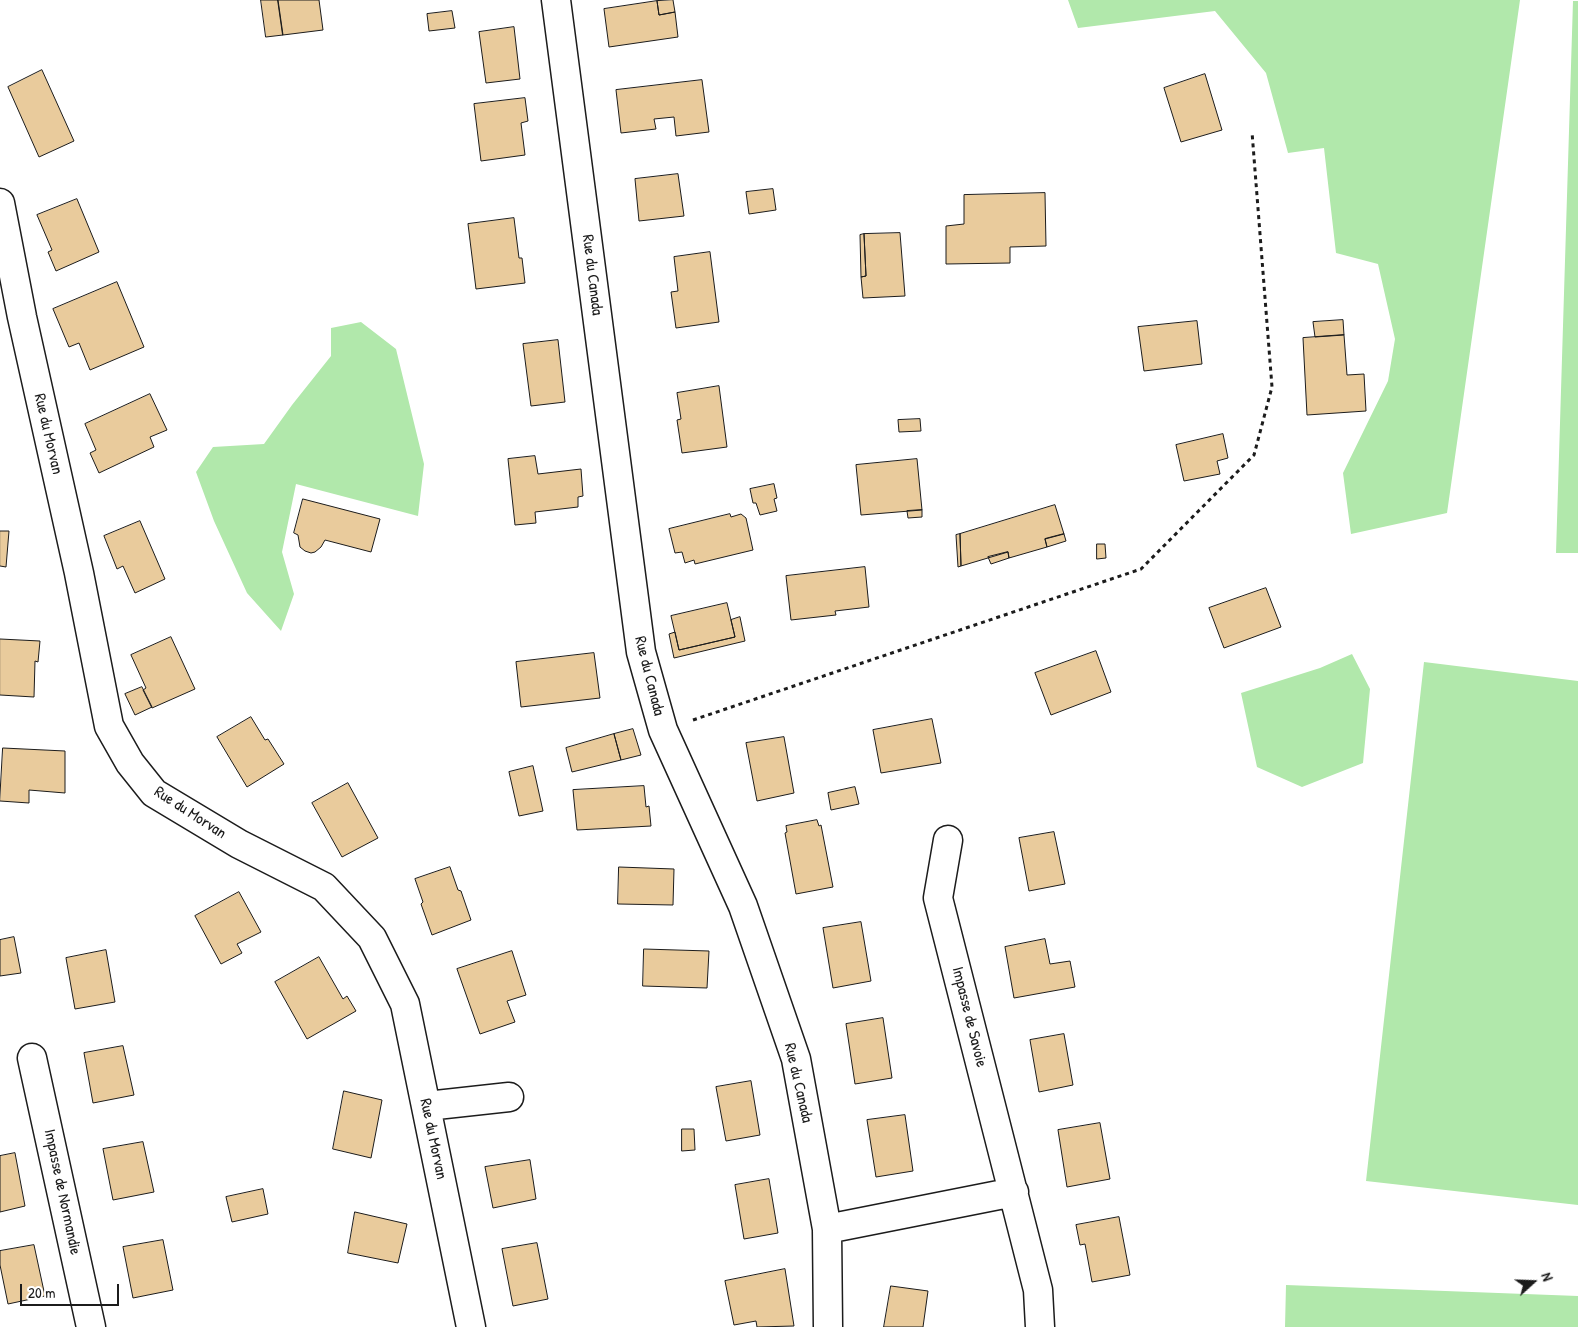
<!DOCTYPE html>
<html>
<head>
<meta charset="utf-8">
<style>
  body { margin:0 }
  #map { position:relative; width:1578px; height:1327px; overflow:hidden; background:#fff; font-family:"Patrick Hand",sans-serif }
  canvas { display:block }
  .north { position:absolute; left:1508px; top:1257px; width:50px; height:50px; -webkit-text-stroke:4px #fff; paint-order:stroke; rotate:70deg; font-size:14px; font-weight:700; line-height:20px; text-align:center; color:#1c1c1c }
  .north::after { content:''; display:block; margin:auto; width:18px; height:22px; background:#1c1c1c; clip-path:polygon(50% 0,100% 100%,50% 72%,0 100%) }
  .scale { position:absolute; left:20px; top:1284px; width:99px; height:22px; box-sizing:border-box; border:2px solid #1c1c1c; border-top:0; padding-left:6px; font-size:15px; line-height:18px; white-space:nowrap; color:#1c1c1c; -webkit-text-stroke:4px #fff; paint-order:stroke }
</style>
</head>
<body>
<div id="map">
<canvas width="1578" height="1327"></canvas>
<div class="north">N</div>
<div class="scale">20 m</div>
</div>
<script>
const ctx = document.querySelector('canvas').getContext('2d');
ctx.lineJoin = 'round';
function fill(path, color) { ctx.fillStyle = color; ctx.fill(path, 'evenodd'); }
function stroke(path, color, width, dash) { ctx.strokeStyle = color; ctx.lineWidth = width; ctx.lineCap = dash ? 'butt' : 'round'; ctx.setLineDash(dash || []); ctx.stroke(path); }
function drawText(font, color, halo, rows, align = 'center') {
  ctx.font = font + ' "Patrick Hand",sans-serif'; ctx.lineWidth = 4.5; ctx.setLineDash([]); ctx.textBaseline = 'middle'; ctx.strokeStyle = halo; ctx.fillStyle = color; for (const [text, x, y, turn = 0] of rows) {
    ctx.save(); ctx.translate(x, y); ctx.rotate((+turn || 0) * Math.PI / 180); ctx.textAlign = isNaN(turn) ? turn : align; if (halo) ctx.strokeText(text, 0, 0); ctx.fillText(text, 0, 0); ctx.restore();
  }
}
fill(new Path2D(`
  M1068 0H1520L1447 513 1351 534 1343 473 1388 381 1395 339 1378 264 1336 253 1324 148 1288 153 1266 73 1215 11 1078 28Z
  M1573 1H1578V553H1556Z
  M361 322 396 349 424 464 418 516 296 484 282 552 294 594 281 631 247 593 214 521 196 472 213 447 264 444 292 405 331 356V328Z
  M1352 654 1370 689 1363 763 1302 787 1257 767 1241 693 1320 668Z
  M1424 662 1578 681V1205L1366 1181Z
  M1286 1285 1578 1296V1327H1285Z`), '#b1e8ab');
const building = new Path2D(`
  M261 0H278L283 35 266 37Z
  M278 0H319L323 30 283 35Z
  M673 0 675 12 659 15 657 1Z
  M657 1 659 15 675 12 678 37 609 47 604 9Z
  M452 11 455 28 429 31 427 14Z
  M514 27 520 79 486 83 479 32Z
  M42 70 74 141 39 157 8 87Z
  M1205 74 1222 130 1181 142 1164 88Z
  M702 80 709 132 676 136 674 117 654 119 656 129 621 133 616 90Z
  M525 98 528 121 521 123 525 155 481 161 474 104Z
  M678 174 684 216 639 221 635 179Z
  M773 189 776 210 749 214 746 192Z
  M1045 193 1046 246 1010 247V263L946 264V226L964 224V195Z
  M77 199 99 252 56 271 48 252 52 250 37 215Z
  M514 218 519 258H522L525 283 476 289 468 224Z
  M900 233 905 296 863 298 861 277 866 276 864 234Z
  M864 234 866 276 861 277 860 235Z
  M710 252 719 322 676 328 671 292 678 291 674 257Z
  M117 282 144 347 90 370 79 343 69 347 53 309Z
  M1343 320 1344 335 1315 337 1313 322Z
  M1197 321 1202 364 1144 371 1138 327Z
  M1344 335 1347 375 1364 374 1366 411 1307 415 1303 338Z
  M558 340 565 402 531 406 523 344Z
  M719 386 727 447 682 453 677 420 681 419 677 393Z
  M150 394 167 430 150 437 154 447 99 473 90 453 96 450 85 424Z
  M920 419 921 431 899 432 898 420Z
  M1223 434 1228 458 1217 461 1220 474 1184 481 1176 445Z
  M535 456 538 474 581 469 583 496 578 497V507L535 512 536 523 515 525 508 459Z
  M917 459 922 510 861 515 856 465Z
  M774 484 777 498 774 499 777 511 760 515 756 503H753L750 489Z
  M303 499 380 519 371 552 325 540 321 547 315 552 311 553 305 551 300 547 298 535 294 533Z
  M1055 505 1064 534 1045 539 1047 547 1009 558 1008 552 961 566 960 534Z
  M922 510V517L908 518 907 511Z
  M730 514 731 517 741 514 746 518 753 550 695 564 694 560 685 563 682 552 675 553 669 529Z
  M140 521 165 579 135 593 123 566 117 569 104 536Z
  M0 531H9L6 567 0 566Z
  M960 534 961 566 958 567 956 535Z
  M1064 534 1066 541 1047 547 1045 539Z
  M1097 544H1105L1106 558 1097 559Z
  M1008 552 1009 558 991 564 988 557Z
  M865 567 869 607 835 611 836 615 791 620 786 576Z
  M1266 588 1281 627 1224 648 1209 608Z
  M727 603 735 637 679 650 671 616Z
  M740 617 745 641 674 658 669 634 675 632 679 650 735 637 731 620Z
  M171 637 195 689 152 708 143 690 146 688 131 655Z
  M0 639 40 641 38 662 35 661 34 697 0 695Z
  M1096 651 1111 692 1051 715 1035 673Z
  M594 653 600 698 521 707 516 662Z
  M142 687 152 707 135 715 125 694Z
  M251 717 265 740 268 739 284 764 247 787 217 737Z
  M932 719 941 763 881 773 873 730Z
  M633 729 641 755 621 760 614 734Z
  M614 734 621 760 572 772 566 748Z
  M784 737 794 793 757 801 746 743Z
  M3 748 65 751V793L29 790V803L0 801Z
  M533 766 543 811 519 816 509 772Z
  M348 783 378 838 342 857 312 803Z
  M644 786 646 807 649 806 651 826 577 830 573 790Z
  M855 787 859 804 831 810 828 793Z
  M817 820 819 826 821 825 833 887 796 894 785 833 787 832 786 826Z
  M1054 832 1065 884 1029 891 1019 838Z
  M450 867 458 890 461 891 471 920 432 935 421 904 423 902 415 879Z
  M619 867 674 869 673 905 618 904Z
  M239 892 261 932 237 944 242 953 221 964 195 916Z
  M861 922 871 981 833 988 823 928Z
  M14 937 21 973 0 976V940Z
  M1045 939 1050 964 1070 961 1075 987 1014 998 1005 947Z
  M644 949 709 951 707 988 643 986Z
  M106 950 115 1002 75 1009 66 958Z
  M512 951 526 995 507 1001 515 1022 480 1034 457 969Z
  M319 957 343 999 347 996 356 1011 307 1039 275 982Z
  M883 1018 892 1078 855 1084 846 1024Z
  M1064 1034 1073 1085 1039 1092 1030 1040Z
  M123 1046 134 1095 93 1103 84 1053Z
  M751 1081 760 1135 726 1141 716 1087Z
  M344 1091 382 1100 371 1158 333 1149Z
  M905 1115 913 1171 876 1177 867 1120Z
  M1100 1123 1110 1179 1067 1187 1058 1130Z
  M682 1129H694L695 1150 682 1151Z
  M143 1142 154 1192 113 1200 103 1149Z
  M15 1153 25 1206 0 1212V1156Z
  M530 1160 536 1199 493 1208 485 1167Z
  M769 1179 778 1233 744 1239 735 1185Z
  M263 1189 268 1214 232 1222 226 1197Z
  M355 1212 407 1224 398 1263 348 1253Z
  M1119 1217 1130 1275 1092 1282 1085 1244 1080 1245 1076 1225Z
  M163 1240 173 1290 133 1298 123 1247Z
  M537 1243 548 1299 513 1306 502 1249Z
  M34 1245 45 1296 8 1304 0 1265V1251Z
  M785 1269 794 1326 757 1327 756 1321 734 1325 725 1281Z
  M891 1286 928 1291 923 1327H884Z`);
fill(building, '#e9cb9c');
stroke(building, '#1c1c1c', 1);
const minor = new Path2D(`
  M556 0 641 652 663 730 743 906 796 1059 827 1229 828 1327
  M0 203 22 317 79 573 109 726 130 763 154 793 239 844 324 887 372 938 405 1004 471 1327
  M948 840 938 898 1038 1290 1040 1327
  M32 1058 91 1327
  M427 1106 509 1097
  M827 1229 1014 1192`);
stroke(minor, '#1c1c1c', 31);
stroke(new Path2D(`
  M693 720 1141 569 1254 455 1272 387 1252 132`), '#1c1c1c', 3, [4, 4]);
stroke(minor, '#fff', 28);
drawText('16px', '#1c1c1c', '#fff', [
  ["Rue du Canada",592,275,83],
  ["Rue du Morvan",48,434,77],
  ["Rue du Canada",649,676,76],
  ["Rue du Morvan",190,813,33],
  ["Impasse de Savoie",969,1017,76],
  ["Rue du Canada",798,1083,77],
  ["Rue du Morvan",433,1139,78],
  ["Impasse de Normandie",62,1192,78]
]);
</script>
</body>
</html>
